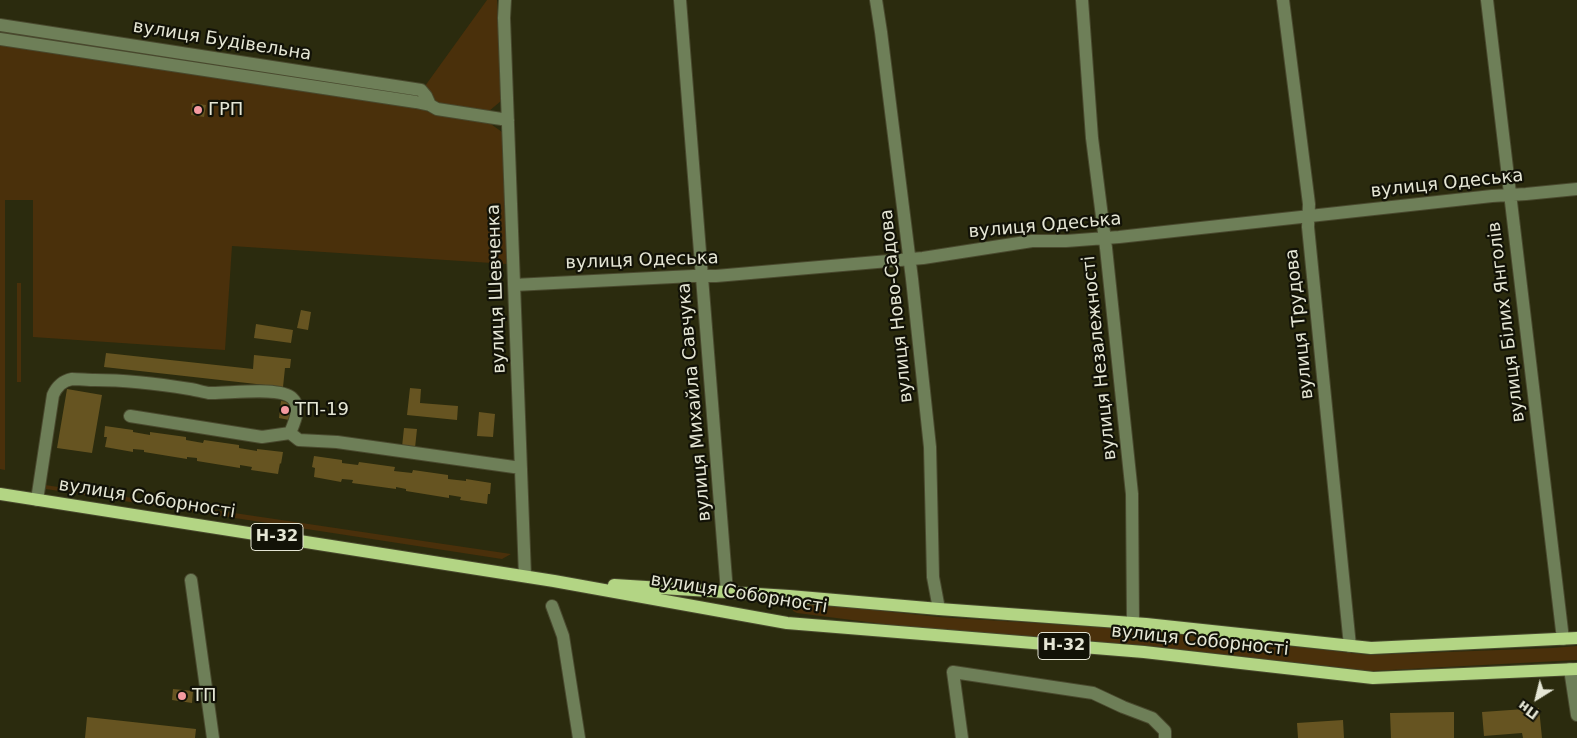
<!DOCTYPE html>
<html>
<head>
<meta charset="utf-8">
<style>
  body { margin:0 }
  #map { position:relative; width:1577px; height:738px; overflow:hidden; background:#2b2b0e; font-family:"DejaVu Sans",sans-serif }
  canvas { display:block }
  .north { position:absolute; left:1512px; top:673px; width:50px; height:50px; -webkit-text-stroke:4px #121207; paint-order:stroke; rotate:216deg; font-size:14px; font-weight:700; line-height:20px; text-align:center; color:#e5e6d5 }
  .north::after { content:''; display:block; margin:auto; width:18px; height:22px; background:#e5e6d5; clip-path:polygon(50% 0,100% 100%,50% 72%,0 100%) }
</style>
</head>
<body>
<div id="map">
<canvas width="1577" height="738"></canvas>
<div class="north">Пн</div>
</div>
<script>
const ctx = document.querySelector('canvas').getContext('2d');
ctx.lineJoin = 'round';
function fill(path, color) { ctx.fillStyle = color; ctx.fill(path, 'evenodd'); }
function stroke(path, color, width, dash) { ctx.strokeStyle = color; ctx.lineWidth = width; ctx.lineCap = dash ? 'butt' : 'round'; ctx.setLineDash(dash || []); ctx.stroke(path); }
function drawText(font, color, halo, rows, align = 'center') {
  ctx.font = font + ' "DejaVu Sans",sans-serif'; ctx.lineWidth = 4.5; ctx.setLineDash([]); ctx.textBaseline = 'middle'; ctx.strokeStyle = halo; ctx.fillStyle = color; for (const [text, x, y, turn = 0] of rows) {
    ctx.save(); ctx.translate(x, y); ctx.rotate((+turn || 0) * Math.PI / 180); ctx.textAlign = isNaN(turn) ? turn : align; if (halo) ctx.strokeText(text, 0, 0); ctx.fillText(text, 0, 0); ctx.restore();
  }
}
fill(new Path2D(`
  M487 0H497L501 101 489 111 436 103 425 86Z
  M0 44 421 109 434 114 488 122 502 132 507 264 232 246 225 350 33 337V200H5V470L0 469Z
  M17 283H21V382H17Z
  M45 485 511 554 502 559 46 489Z
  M797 602 939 617 1144 630 1369 655 1552 648 1577 646V660L1371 671 1143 645 938 631 797 613 793 611 792 607 793 603Z`), '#4a300b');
fill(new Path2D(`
  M192 103 206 105 204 117 191 115Z
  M301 310 311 312 308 330 297 328Z
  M256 324 293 330 291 343 254 338Z
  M106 353 253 369 254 355 291 359 290 368H285L283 387 104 367Z
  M410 388 421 389 420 403 458 406 457 420 407 415Z
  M67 389 102 395 92 453 57 448Z
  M281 401 291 402 289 420 279 418Z
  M479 412 495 414 493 437 477 436Z
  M105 426 133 430V432L150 435V432L186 437V440L203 443 204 440 239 445V448L257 451V449L283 452 281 464 280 463 278 474 251 470 252 467 240 465V468L197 461V458L187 457V459L144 452V450L133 449V452L105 447 107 437H104Z
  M404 428 417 429 415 448 402 447Z
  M314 456 342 460V463L358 465 359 462 395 467 394 471 412 473 413 470 448 475V479L466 481V479L491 483 490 494H488L487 504 460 500 461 497 449 495V498L406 491V489L396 487V489L352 483 353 480 342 479 341 482 314 477 315 468 312 467Z
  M173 689 193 691 192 703 172 700Z
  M1539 708 1542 738H1523L1522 733 1484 736 1482 712Z
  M1454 712V738H1391L1390 713Z
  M87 717 196 729 195 738H85Z
  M1343 720 1344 738H1298L1297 723Z`), '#665421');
const minor = new Path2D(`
  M505 0 504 18 525 576
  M680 0 727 592
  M876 0 881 32 912 279 930 447 933 577 939 609
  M1082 0 1092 138 1106 248 1132 494 1133 623
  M1283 0 1309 204 1308 227 1350 646
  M1487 0 1563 639
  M0 25 421 90 426 96 430 105
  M0 39 416 102 430 105 437 109 508 120
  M514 285 693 276H716L923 258 1032 241H1066L1119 237 1492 196 1526 194 1577 189
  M130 416 262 437 290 433 299 440 337 442 521 468
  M37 500 53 395C57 386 62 381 72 379 79 379 88 380 95 380 127 380 159 384 190 389 196 390 203 392 209 393 226 394 280 386 292 398 302 407 294 423 290 433
  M191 580 213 738
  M552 606 563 636 579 738
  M1570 669 1577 715
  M962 738 953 672 1093 693 1123 707 1152 718 1165 731V738`);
const major = new Path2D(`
  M0 494 554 581 787 623 1144 652 1373 678 1577 669
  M614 585 789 596 939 609 1146 624 1371 648 1577 638`);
stroke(minor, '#49492e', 14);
stroke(major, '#49492e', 14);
stroke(minor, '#6e7f58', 12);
stroke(major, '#b3d584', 12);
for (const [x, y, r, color] of [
  [198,110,5,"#f49aa0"],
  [285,410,5,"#f49aa0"],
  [182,696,5,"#f49aa0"]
]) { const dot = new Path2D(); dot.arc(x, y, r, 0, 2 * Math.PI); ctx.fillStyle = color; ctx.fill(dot); stroke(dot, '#121207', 2); }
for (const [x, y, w] of [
  [277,537,52],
  [1064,646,52]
]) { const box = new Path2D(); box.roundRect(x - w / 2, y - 13.5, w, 27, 4); ctx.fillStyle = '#121207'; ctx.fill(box); stroke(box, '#e5e6d5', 1); }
drawText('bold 16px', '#e5e6d5', null, [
  ["Н-32",277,537],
  ["Н-32",1064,646]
]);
drawText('18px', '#e5e6d5', '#121207', [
  ["вулиця Будівельна",222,41,9],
  ["вулиця Одеська",1447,184,-6],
  ["вулиця Одеська",1045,226,-5],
  ["вулиця Одеська",642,261,-2],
  ["вулиця Шевченка",497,289,-92],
  ["вулиця Ново-Садова",897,306,-96],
  ["вулиця Білих Янголів",1507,322,-97],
  ["вулиця Трудова",1300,324,-96],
  ["вулиця Незалежності",1100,358,-96],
  ["вулиця Михайла Савчука",695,402,-95],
  ["вулиця Соборності",147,499,9],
  ["вулиця Соборності",739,594,9],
  ["вулиця Соборності",1200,641,6]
]);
drawText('18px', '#e5e6d5', '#121207', [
  ["ГРП",208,110],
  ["ТП-19",295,410],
  ["ТП",192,696]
], 'left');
</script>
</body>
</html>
